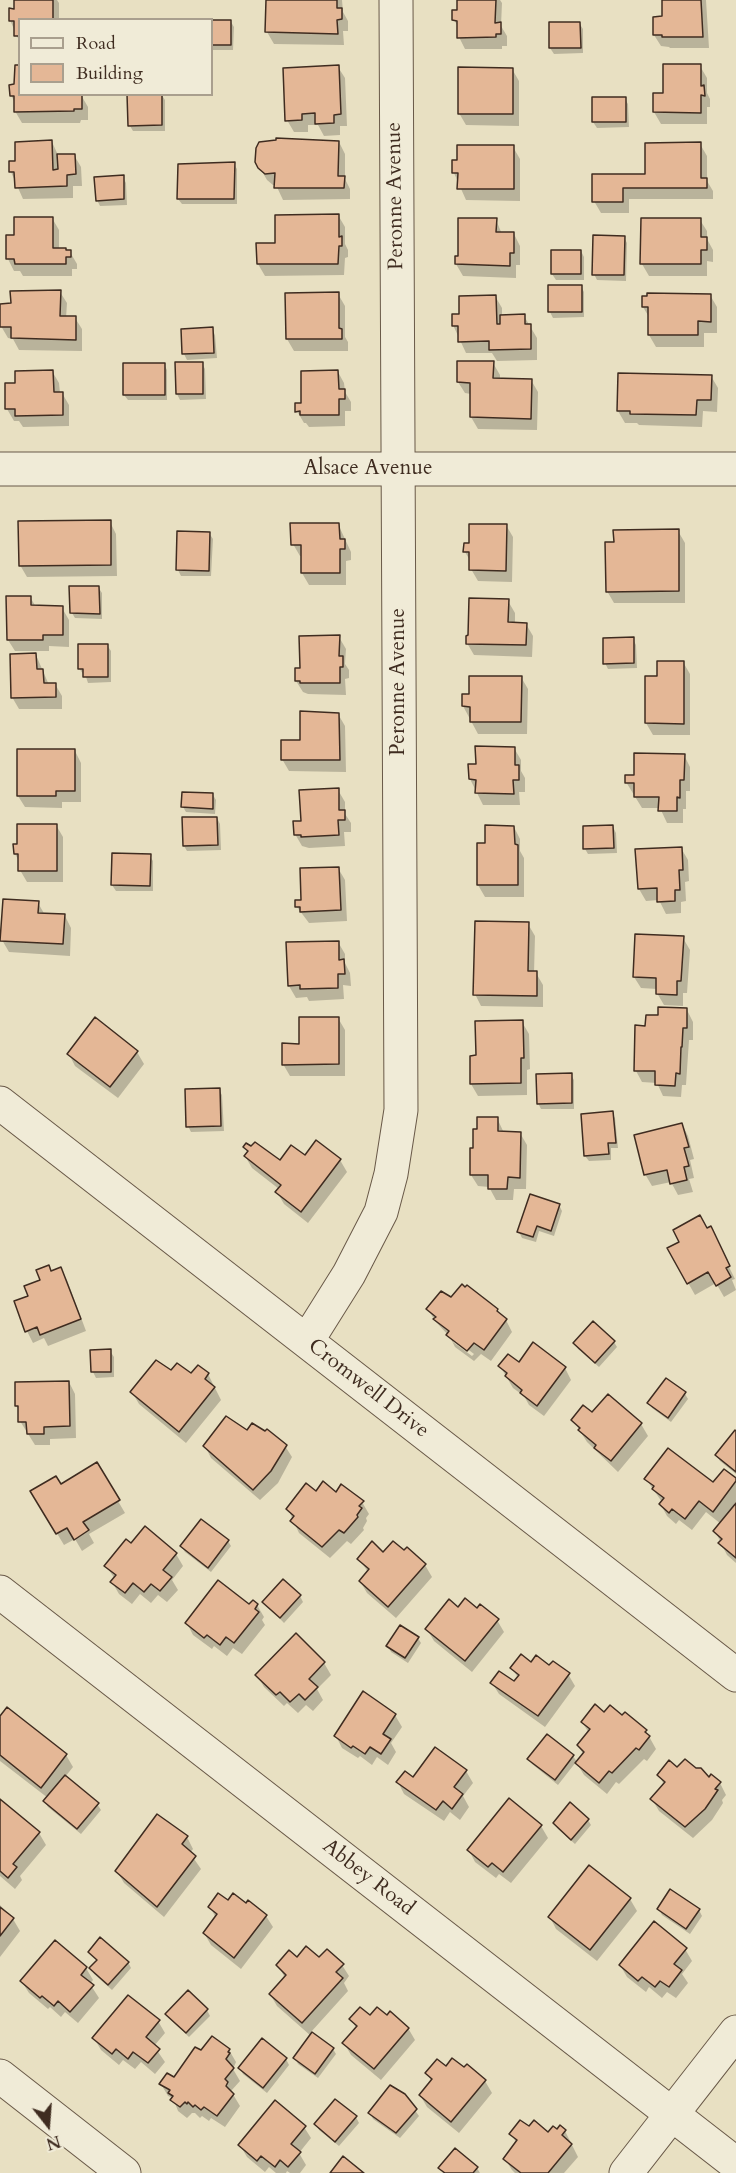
<!DOCTYPE html>
<html>
<head>
<meta charset="utf-8">
<style>
  body { margin:0 }
  #map { position:relative; width:736px; height:2173px; overflow:hidden; background:#e8e0c2; font-family:Cardo,serif }
  canvas { display:block }
  .legend { position:absolute; left:18px; top:18px; width:195px; height:78px; box-sizing:border-box; background:#f0ebd7; border:2px solid #a99f8e; margin:0; padding:8px 10px; list-style:none; font-size:18px; color:#3f2c20 }
  .legend li { display:flex; align-items:center; gap:12px; height:30px }
  .legend b { width:30px; border:2px solid #a99f8e }
  .north { position:absolute; left:18px; top:2095px; width:60px; height:60px; -webkit-text-stroke:4px #f0ebd7; paint-order:stroke; rotate:163deg; font-size:16px; font-weight:700; line-height:24px; text-align:center; color:#3f2c20 }
  .north::after { content:''; display:block; margin:auto; width:21px; height:27px; background:#3f2c20; clip-path:polygon(50% 0,100% 100%,50% 72%,0 100%) }
</style>
</head>
<body>
<div id="map">
<canvas width="736" height="2173"></canvas>
<ul class="legend">
<li><b style="height:8px;background:#f0ebd7"></b>Road</li>
<li><b style="height:16px;background:#e4b796"></b>Building</li>
</ul>
<div class="north">N</div>
</div>
<script>
const ctx = document.querySelector('canvas').getContext('2d');
ctx.lineJoin = 'round';
function fill(path, color) { ctx.fillStyle = color; ctx.fill(path, 'evenodd'); }
function stroke(path, color, width, dash) { ctx.strokeStyle = color; ctx.lineWidth = width; ctx.lineCap = dash ? 'butt' : 'round'; ctx.setLineDash(dash || []); ctx.stroke(path); }
function drawText(font, color, halo, rows, align = 'center') {
  ctx.font = font + ' Cardo,serif'; ctx.lineWidth = 4.5; ctx.setLineDash([]); ctx.textBaseline = 'middle'; ctx.strokeStyle = halo; ctx.fillStyle = color; for (const [text, x, y, turn = 0] of rows) {
    ctx.save(); ctx.translate(x, y); ctx.rotate((+turn || 0) * Math.PI / 180); ctx.textAlign = isNaN(turn) ? turn : align; if (halo) ctx.strokeText(text, 0, 0); ctx.fillText(text, 0, 0); ctx.restore();
  }
}
fill(new Path2D(`
  M16 0H57L59 3V20H20V43L10 20 16 10Z
  M267 0H342L343 12 348 21V31H343L344 45 274 44 267 32Z
  M459 0H500L502 3 501 26 507 36V46H502V49H465L459 37V28L454 20 459 12Z
  M664 0H706L709 48H670L669 47 661 46 654 35 664 18Z
  M212 22H231L234 27 233 50H212Z
  M579 23 583 29V53L554 54 550 48Z
  M700 66 707 78V93L710 99V107H707V124H661L654 112 655 95H664Z
  M338 67 345 78 347 126H340V135L324 136 318 125H308V132H294L287 120Z
  M512 69 519 81V126L466 125 459 113Z
  M161 94 165 100V131H133L130 126Z
  M11 95H81L88 107V120H81L80 123H22L15 111V103Z
  M593 99H625L628 104 629 127 597 128 593 122Z
  M52 142 58 155H74L81 167 82 186H73V198L23 199 11 172 16 162Z
  M339 142 345 154V179L350 189V199L283 200 276 185H273L267 180 260 168Z
  M700 144 707 156V181L713 191V199H629V213H601L594 201 647 176Z
  M513 147 520 159V201L466 200 454 173Z
  M234 164 237 169V204H182L178 199Z
  M123 177 126 183 127 205 100 206 97 200Z
  M338 215 345 227V244L348 250V257L345 258 344 275 265 276 258 264 276 244Z
  M52 218 59 230V249L70 252 77 264V269H72V276H23L20 271H14L8 259 16 236Z
  M496 220 502 234H514L520 246V265H516V278L463 276 456 264 457 257H459Z
  M642 220H700L707 231V239L713 250V262L707 261V276H649L642 264Z
  M624 237 627 243 626 281 597 280 594 274Z
  M552 251H581L584 257V280H556L552 274Z
  M581 286 584 292V317L553 318 550 312Z
  M60 292 67 303 66 318H75L82 329V351L19 350 13 339 8 338 1 326 12 305Z
  M338 294 345 306V337L348 342V351H294L287 339Z
  M710 295 717 307V333H704V347H656L649 335V317L643 307 644 297Z
  M495 296 502 308V316H524L537 338V360L497 361 492 353H466L453 325 460 316Z
  M212 329 215 335 217 358 187 360 184 354Z
  M202 363 205 369 206 399 180 400 177 394Z
  M493 363 500 375V379L531 380 538 392 537 430 478 429 471 417V394L465 393 458 382Z
  M164 364 167 370V400H128L124 395Z
  M52 371 59 383 60 393H62L69 405V426L23 427 19 421H14L7 409 17 384Z
  M338 372 344 383 345 392 351 402V411H345V426L309 427 306 423H304L297 411Z
  M711 376 718 388 717 412 703 411 702 427 639 425 637 423H625L618 411Z
  M110 522 116 534 117 576 27 577 20 565Z
  M338 524 351 552V560L346 561V585H309L302 573V556H300L293 544Z
  M506 525 513 537 512 582 478 581 471 569V562L465 552 470 545Z
  M678 531 685 543V603H614L607 591Z
  M209 533 213 539 211 576H181L178 570Z
  M98 587 102 593V619L75 618 72 613Z
  M30 597 36 607 62 608 69 620V647L49 646V651H15L8 640Z
  M508 601 515 613V624H526L533 636 532 657 474 655 467 643Z
  M339 637 346 649 345 664 349 670V678L345 679 346 695 308 694 303 692 296 681 301 669Z
  M633 639 636 645 637 668 608 669 605 663Z
  M107 645 111 651V682L88 683 85 674H83L79 668Z
  M36 655 49 685 55 684 62 696V709H19L12 697Z
  M683 662 690 674V735H653L646 723 658 677Z
  M521 677 528 689 527 734H478L463 706 471 695Z
  M338 714 345 726 346 772 289 771 282 759 302 742Z
  M514 748 521 760V771L525 778V792H519L520 805H483L470 779 477 766Z
  M75 751 81 763V802H62V808L25 807 18 796Z
  M684 755 690 767V791H686V809H683V823H667L660 808H642L626 782 635 776Z
  M338 790 345 802V814L351 823V832H344L345 846 309 848 302 846 295 834 302 822Z
  M213 795 216 800 215 814 186 812 183 807Z
  M217 818 220 824 221 850 187 851 184 846Z
  M56 825 63 837V882H27L20 870 19 861 15 854Z
  M514 827 520 839V851L524 858V897H485L478 885 486 844Z
  M613 827 616 833 617 853 588 854 585 849Z
  M681 848 688 860 689 881 685 882 686 901 681 902V913L666 914 659 900 646 901 639 889Z
  M150 856 153 861V891H116L112 885Z
  M338 868 345 880 347 921 309 923 297 907Z
  M38 903 45 915 65 916 71 928 70 956 9 952 2 940Z
  M528 924 535 936 534 973H536L543 985V1007L481 1006 475 994Z
  M683 938 690 950 687 993H683V1006L664 1005 657 993V989L641 988 634 977Z
  M338 942 345 954V963L350 973 351 986 343 985 344 999 309 1001 307 997 296 998 289 986 288 944Z
  M687 1010 693 1022V1040H689L686 1085H682L681 1097 663 1096 657 1083 642 1082 636 1071 659 1017Z
  M338 1018 345 1030V1076H290L283 1064 301 1045Z
  M522 1022 529 1034 530 1069 527 1070V1095L478 1096 471 1084 477 1056Z
  M137 1052 144 1064 118 1098 75 1066 69 1054Z
  M571 1075 574 1080V1109H541L538 1103Z
  M219 1090 222 1095 224 1131 191 1132 188 1126Z
  M612 1113 615 1118 618 1148H611V1160L589 1161 585 1156Z
  M497 1118 504 1133H520L527 1145 526 1189H514L513 1200H496L489 1187 478 1186 471 1175 474 1150Z
  M682 1124 688 1136 694 1159 690 1160 694 1178 689 1179 693 1192 678 1195 671 1182 652 1186 645 1174Z
  M317 1142 340 1160 347 1172 308 1223 284 1204 277 1192 279 1189 252 1168 245 1156 248 1153 244 1147 280 1162 305 1158Z
  M559 1205 562 1211 554 1236 539 1231 536 1242 522 1238 519 1232Z
  M710 1228 728 1260 726 1261 735 1279 732 1280 736 1290 724 1297 716 1283 695 1295 669 1249Z
  M61 1269 67 1280 86 1331 48 1346 44 1338 33 1343 27 1331 30 1297 42 1281 51 1273Z
  M451 1299 497 1310 506 1320 512 1332 491 1361 481 1354 474 1361 455 1347 450 1337 435 1321 428 1309ZM453 1338 474 1354 472 1356 453 1342Z
  M614 1342 617 1347 599 1367 578 1349 575 1343Z
  M110 1351 114 1357V1377L96 1378 93 1372Z
  M519 1364 565 1368 571 1380 544 1416 529 1405 524 1396 513 1388 500 1366Z
  M198 1367 208 1374 221 1400 186 1443 139 1404 132 1392 171 1372 192 1375Z
  M69 1382 75 1394 76 1438 50 1439V1445H35L20 1421V1411L16 1406Z
  M685 1394 688 1399 671 1422 652 1408 649 1403Z
  M608 1396 641 1424 648 1436 618 1472 587 1442 573 1420 592 1415Z
  M247 1432 265 1433 285 1446 292 1457 278 1483 260 1500 211 1458 205 1446Z
  M736 1433V1474L720 1461 717 1456Z
  M97 1465 125 1513 89 1534 94 1543 82 1551 75 1539 64 1545 32 1492 60 1486Z
  M646 1479 713 1484 736 1480V1502L734 1504 736 1506V1563L727 1555 715 1531 721 1524 706 1512 692 1530 679 1520 676 1524 667 1516 661 1505 662 1502Z
  M316 1493 336 1494 362 1502 369 1514 366 1518 367 1521 363 1528 364 1530 351 1544 347 1541 330 1558 299 1533 288 1509Z
  M228 1541 231 1546 211 1572 185 1552 181 1546Z
  M131 1545 176 1554 183 1566 172 1580 178 1590 167 1602 158 1595 151 1603 140 1594 132 1604 119 1594 112 1582 115 1579 106 1566Z
  M384 1554 425 1565 432 1577 396 1618 367 1593 360 1581 368 1572 359 1559Z
  M300 1596 303 1602 284 1623 264 1602Z
  M257 1605 264 1617 262 1620 265 1625 242 1654 233 1648 227 1656 214 1646 212 1649 193 1635 187 1623Z
  M459 1609 477 1610 497 1620 504 1632 472 1672 434 1641 427 1629Z
  M296 1635 324 1663 331 1675 317 1689 323 1700 313 1711 306 1705 298 1713 287 1703 284 1706 264 1687 257 1675Z
  M418 1638 421 1643 408 1663 391 1652 388 1646Z
  M531 1664 550 1667 568 1674 575 1686 545 1727 499 1694 492 1683H514L518 1678 512 1668Z
  M363 1694 395 1715 402 1727 391 1743 396 1752 388 1765 377 1757 372 1765 360 1756 358 1758 342 1748 336 1736Z
  M604 1714 623 1717 646 1731 656 1749 647 1761 644 1759 619 1784 616 1782 607 1794 584 1775 576 1762 558 1785 532 1764 529 1759 573 1756 577 1762 584 1755 578 1746 589 1733 582 1722Z
  M0 1719 66 1755 73 1767 65 1777 97 1804 101 1810 81 1834 48 1807 45 1802 48 1798 0 1761Z
  M677 1769 720 1783 726 1795 722 1800 723 1803 712 1820 693 1838 659 1811 652 1799 664 1785 659 1775Z
  M466 1771 473 1783 463 1796 469 1807 460 1820 450 1812 444 1821 404 1794 398 1782Z
  M0 1801 39 1833 46 1845 20 1876 22 1880 15 1889 0 1876Z
  M588 1820 591 1825 575 1844 558 1829 554 1823Z
  M541 1826 548 1838 511 1883 499 1874 496 1878 475 1862 469 1850Z
  M187 1837 193 1849 190 1853 201 1869 164 1917 124 1883 117 1871Z
  M630 1899 637 1911 597 1961 556 1929 550 1917Z
  M228 1902 266 1916 273 1927 241 1969 211 1945 204 1933 216 1918 210 1907Z
  M0 1905 13 1919 20 1931 0 1957Z
  M659 1909 699 1910 702 1916 690 1934 662 1915Z
  M55 1942 86 1968 93 1980 90 1984 99 1998 78 2023 65 2012 61 2017 50 2007 48 2009 29 1993 22 1982Z
  M685 1949 692 1961 682 1974 688 1983 676 1998 667 1992 662 1998 649 1987 646 1992 627 1977 620 1965Z
  M90 1952 128 1962 131 1968 112 1990 94 1974 91 1969 97 1961Z
  M297 1959H319L342 1965 349 1976 344 1983 348 1991 311 2032 333 2049 336 2054 318 2078 298 2064 295 2058 311 2036 277 2006 270 1994 285 1978 278 1965Z
  M207 2010 210 2016 189 2037 171 2020 167 2014Z
  M370 2017 408 2028 415 2040 381 2080 351 2055 344 2043 356 2028 351 2019Z
  M158 2021 165 2033 154 2046 165 2062 155 2074 141 2062 135 2069 123 2060 119 2065 101 2050 94 2038Z
  M262 2040 286 2059 289 2065 267 2093 243 2074 240 2068Z
  M229 2050 236 2062 233 2069 240 2081 231 2091 240 2106 225 2127 211 2118 209 2121 202 2116 200 2118 195 2113H192L187 2118 178 2111 173 2098 168 2096 161 2084 174 2079 201 2052Z
  M446 2068 464 2069 485 2081 492 2093 459 2133 427 2107 420 2095 432 2082 427 2074Z
  M404 2095 419 2116 400 2138 373 2119 370 2113Z
  M336 2101 356 2117 359 2123 339 2146 319 2130 316 2124Z
  M304 2127 311 2138 299 2153 306 2165 300 2173H290L287 2171 286 2173H276L269 2167 265 2172 247 2157 240 2145Z
  M529 2129 549 2134 557 2131H565L578 2157 564 2173H515L512 2170 505 2159 517 2144 511 2134Z
  M440 2168H477L480 2173H443Z`), '#0003');
const building = new Path2D(`
  M14 0H53V19L62 20H20V36H14V21H9V8L14 9Z
  M266 0H337V8H342V19L337 20 338 34 265 32Z
  M457 0H496L495 23 501 22V34H496V37L457 38V21L452 20V10H457Z
  M662 0H701L703 37H662V35H653V17L662 16Z
  M212 20H231V45H212Z
  M549 22H580L581 48H549Z
  M663 64H701V86L704 85 705 96 701 95V113L653 112V93H663Z
  M15 65H20V94H82V109H74V111L14 112V96H10L9 85 14 84Z
  M339 65 341 114 334 115V123L315 124V113L302 114V120L285 121 283 68Z
  M458 67 513 68V114H458Z
  M127 94H162V125L128 126Z
  M592 97H626V122H592Z
  M276 138 339 141 338 176H345L344 188H274L275 173 265 174 258 168 255 162 256 148 259 142 276 140Z
  M52 140 53 170 58 169 57 154H75L76 174 67 175V186L15 188 14 172H9V161H15V142Z
  M701 142V178H707V188H623V202H592V174H645V143Z
  M457 145H514V189H457L458 173H452V160H457Z
  M235 162 234 199H177L178 164Z
  M124 175V199L96 201 94 177Z
  M339 214V237L342 236V246H339L338 264H257L256 243H275V215Z
  M14 217H53V248H66V250H71V257H66V264H15L14 259H6V235H14Z
  M458 218H497L496 232H514V253H510V266L455 264V256H458Z
  M641 218H701V237H707V250H701V264H640Z
  M593 235 625 236 624 275H592Z
  M551 250H581V274H551Z
  M548 285H582V312H548Z
  M61 290 60 316H76V340L11 338V327H0V304L11 303 10 291Z
  M339 292V328L342 329V339H286L285 293Z
  M647 293 711 294V322L698 321V335H648V307H642V296H647Z
  M496 295 497 324H500V315L525 314V324H531V349L489 350V341L458 342V326H452V314H459V296Z
  M213 327 214 353 182 354 181 329Z
  M457 361H494L493 378 532 379 531 419 470 417V383L457 382Z
  M175 362H203V394H176Z
  M123 363H165V395H123Z
  M53 370 54 392H63V415L15 416V409H5V383H15V371Z
  M338 370 339 389H345V399H339V415H300V411L295 412V403H301V371Z
  M618 373 712 375 711 400H697L696 415 630 414V411H617Z
  M111 520V565L19 566 18 521Z
  M290 523H339L340 539H345V549H340V573H301V545H291Z
  M469 524H507L506 571 469 570V552H463L464 543H469Z
  M679 529V591L606 592 605 542H614L613 530Z
  M177 531 210 532 209 571 176 570Z
  M69 586H99L100 614 70 613Z
  M6 596H31V605L63 606V635H43V640H7Z
  M469 598 509 599 508 622 527 623 526 645 466 644V636L468 635Z
  M340 635 339 656H343V667H340V683H300V681H295V668H300L299 636Z
  M634 637V663L603 664V638Z
  M78 644H108V677H83V669H78Z
  M36 653 37 669H43L44 683H56V697L11 698 10 654Z
  M657 661H684V724L645 723V676H657Z
  M469 676H522L521 722H470V707L462 706V694H469Z
  M300 711 339 713 340 760H281V740H300Z
  M475 746 515 747V765H519V780H513L514 794 475 793 476 780 469 779 468 764H476Z
  M17 749H75V791H56V796H17Z
  M634 753 685 754 684 780H680V798L677 797V811H658L659 797H634V783H625V775H634Z
  M339 788V810H345V820H338L339 835 301 837V835H294L293 821H301L299 790Z
  M182 792 213 793V809L181 807Z
  M182 817H217L218 845 183 846Z
  M17 824H57V871H18V854H14L13 844H17Z
  M485 825 514 826 515 844 518 845V885H477V843H485Z
  M613 825 614 848 583 849V826Z
  M682 847 683 870H679L680 890H675V901L657 902V888L638 889 635 849Z
  M112 853 151 854 150 886 111 885Z
  M339 867 341 910 300 912V907H295V900H301L300 868Z
  M3 899 39 901 38 913 65 914 63 944 0 941Z
  M475 921 529 922 528 971H537V996L473 995Z
  M635 934 684 936 681 981H677V995L656 994V978L633 977Z
  M339 941V960L344 959 345 974H338V988L300 989V985L288 986 286 942Z
  M658 1007 687 1008V1028H683L682 1047H681L680 1074 676 1073 675 1086 655 1085V1071H634L635 1025 645 1026 646 1015H658Z
  M95 1017 138 1051 110 1087 67 1054Z
  M299 1017H339V1064L282 1065V1043L299 1044Z
  M523 1020 524 1058H521V1083L470 1084V1056L476 1055 475 1021Z
  M572 1073V1103L537 1104 536 1074Z
  M220 1088 221 1126 186 1127 185 1089Z
  M613 1111 616 1143H608L609 1154 584 1156 581 1114Z
  M477 1117H498V1131L521 1132 520 1178 508 1177 507 1189H488V1175H470V1148H473V1129H477Z
  M682 1123 689 1147 684 1148 689 1166 684 1167 687 1180 670 1184 667 1170 644 1175 634 1135Z
  M316 1140 341 1159 301 1212 275 1192 281 1185 244 1156 248 1151 243 1147 246 1143 251 1146 255 1142 280 1160 291 1145 305 1155Z
  M530 1194 560 1204 551 1231 537 1226 533 1237 517 1232Z
  M700 1215 707 1228 711 1226 730 1266 726 1268 731 1277 716 1286 708 1272 687 1284 667 1248 679 1242 673 1230Z
  M49 1265 51 1271 61 1267 81 1319 40 1335 37 1327 25 1332 14 1301 28 1296 24 1286 40 1280 36 1270Z
  M462 1284 465 1287 467 1285 498 1309 497 1311 507 1319 484 1350 474 1343 467 1351 446 1335 449 1331 433 1319 436 1317 426 1309 441 1291 451 1297Z
  M593 1321 615 1341 595 1363 573 1343Z
  M533 1342 566 1367 537 1406 520 1393 522 1390 505 1376 507 1373 498 1366 508 1354 519 1362Z
  M111 1349V1372H91L90 1350Z
  M156 1360 171 1370 177 1363 191 1373 198 1365 209 1373 205 1379 215 1387 179 1432 130 1392Z
  M666 1378 686 1392 668 1418 647 1403Z
  M69 1381 70 1426 44 1427V1434H27L26 1422H18V1406H15V1382Z
  M608 1394 642 1423 611 1461 594 1448 596 1445 578 1430 580 1428 571 1420 583 1405 592 1412Z
  M226 1416 247 1430 252 1423 265 1431 267 1429 287 1445 271 1471 253 1490 203 1446Z
  M735 1430 736 1431V1472L715 1455Z
  M668 1448 713 1482 724 1469 736 1478V1481L713 1512 699 1501 685 1519 672 1509 669 1513 659 1504 664 1498 652 1489 654 1486 644 1479Z
  M97 1462 120 1500 83 1522 89 1530 74 1540 67 1528 56 1534 30 1491 56 1476 61 1484Z
  M323 1481 336 1492 341 1484 364 1501 359 1506 362 1508 357 1515 358 1517 344 1533 339 1530 322 1547 290 1521 294 1516 286 1509 306 1483 316 1491Z
  M736 1503V1558L718 1543 722 1539 713 1531Z
  M201 1519 229 1540 208 1568 180 1546Z
  M145 1526 177 1553 163 1570 172 1577 160 1591 151 1584 144 1592 133 1583 125 1593 110 1582 116 1575 104 1566 126 1539 131 1543Z
  M372 1541 383 1552 393 1541 404 1550 407 1547 426 1564 388 1607 359 1581 369 1569 357 1559Z
  M283 1579 301 1595 280 1618 262 1602Z
  M218 1580 249 1604 253 1600 258 1604 255 1609 259 1612 234 1643 226 1637 220 1645 207 1635 204 1638 185 1623Z
  M465 1598 477 1608 480 1604 499 1619 465 1661 425 1629 449 1599 458 1607Z
  M400 1625 419 1637 405 1658 386 1646Z
  M296 1633 325 1662 309 1679 318 1687 305 1700 299 1694 290 1702 280 1692 276 1695 255 1675Z
  M521 1654 531 1662 536 1655 549 1665 553 1661 570 1673 538 1716 490 1683 499 1671 514 1681 519 1675 510 1668Z
  M363 1691 396 1714 383 1734 391 1739 381 1754 370 1747 365 1754 353 1746 351 1748 334 1736Z
  M595 1704 604 1712 610 1705 622 1715 625 1712 647 1730 645 1732 650 1736 639 1750 636 1748 612 1773 609 1771 599 1783 575 1763 584 1752 577 1745 590 1729 581 1722Z
  M7 1707 67 1754 41 1788 0 1755V1716Z
  M547 1734 574 1755 555 1780 527 1759Z
  M435 1747 467 1770 454 1787 463 1794 452 1809 443 1801 436 1810 396 1782 405 1771 413 1777Z
  M685 1759 696 1768H701L709 1777 711 1774 721 1782 715 1789 718 1790 705 1809 685 1827 650 1799 665 1782 657 1775 669 1760 677 1767Z
  M65 1775 99 1803 77 1829 43 1801Z
  M509 1798 542 1825 503 1872 492 1863 488 1867 467 1850Z
  M0 1799 40 1832 13 1864 17 1867 8 1878 0 1871Z
  M570 1802 589 1819 571 1840 553 1823Z
  M157 1814 188 1836 182 1844 196 1856 157 1907 115 1871Z
  M589 1865 631 1898 590 1950 548 1917Z
  M670 1889 700 1909 686 1929 657 1909Z
  M218 1893 228 1900 233 1893 246 1903 248 1900 267 1915 234 1958 203 1933 217 1914 208 1907Z
  M0 1907 14 1918 0 1936Z
  M654 1921 687 1948 674 1964 682 1970 669 1987 660 1981 655 1987 642 1977 638 1981 619 1965Z
  M100 1937 129 1962 108 1985 89 1968 97 1960 88 1952Z
  M55 1940 87 1967 81 1975 94 1985 70 2012 58 2001 54 2006 42 1996 40 1998 20 1981Z
  M306 1946 319 1957 327 1949 344 1964 336 1972 343 1978 302 2023 269 1994 286 1975 276 1965 289 1950 297 1957Z
  M188 1990 208 2009 186 2033 165 2014Z
  M128 1995 160 2020 146 2037 160 2049 148 2063 133 2052 128 2059 116 2049 112 2054 92 2038Z
  M360 2007 370 2015 377 2007 387 2015 390 2011 409 2028 374 2069 342 2043 357 2026 349 2019Z
  M312 2032 334 2048 315 2074 293 2058Z
  M212 2036 230 2049 228 2052 230 2053 226 2059 234 2068 225 2079 228 2082 226 2086 234 2094 217 2116 204 2107 201 2110 195 2105 193 2107 188 2102 187 2104 185 2102 180 2107 170 2100 173 2096 168 2093 170 2090 159 2084 167 2073 174 2077 195 2047 201 2050Z
  M262 2038 287 2058 263 2088 238 2068Z
  M452 2058 464 2067 467 2064 486 2080 451 2122 419 2095 432 2079 425 2073 437 2059 446 2066Z
  M390 2085 405 2094 417 2109 396 2133 368 2113Z
  M335 2099 357 2116 335 2142 314 2124Z
  M275 2100 306 2126 291 2144 301 2152 288 2167 280 2160 275 2167 261 2156 257 2161 238 2145Z
  M520 2120 529 2126 534 2120 548 2132 553 2126 557 2129 560 2125 566 2130 562 2135 572 2144 548 2173H521L503 2159 517 2140 509 2134Z
  M455 2148 478 2167 473 2173H445L438 2168Z
  M343 2156 364 2173H330Z`);
fill(building, '#e4b796');
stroke(building, '#3f2c20', 1.5);
const minor = new Path2D(`
  M0 469H736
  M0 1103 736 1675
  M307 1341 349 1274 381 1212 391 1174 401 1110 396 0
  M0 1592 736 2164
  M0 2076 124 2173
  M626 2173 736 2032`);
stroke(minor, '#695948', 35);
stroke(minor, '#f0ebd7', 33);
drawText('21px', '#3f2c20', '#f0ebd7', [
  ["Peronne Avenue",396,196,-91],
  ["Alsace Avenue",368,469],
  ["Peronne Avenue",399,682,-90],
  ["Cromwell Drive",368,1389,38],
  ["Abbey Road",368,1878,38]
]);
</script>
</body>
</html>
